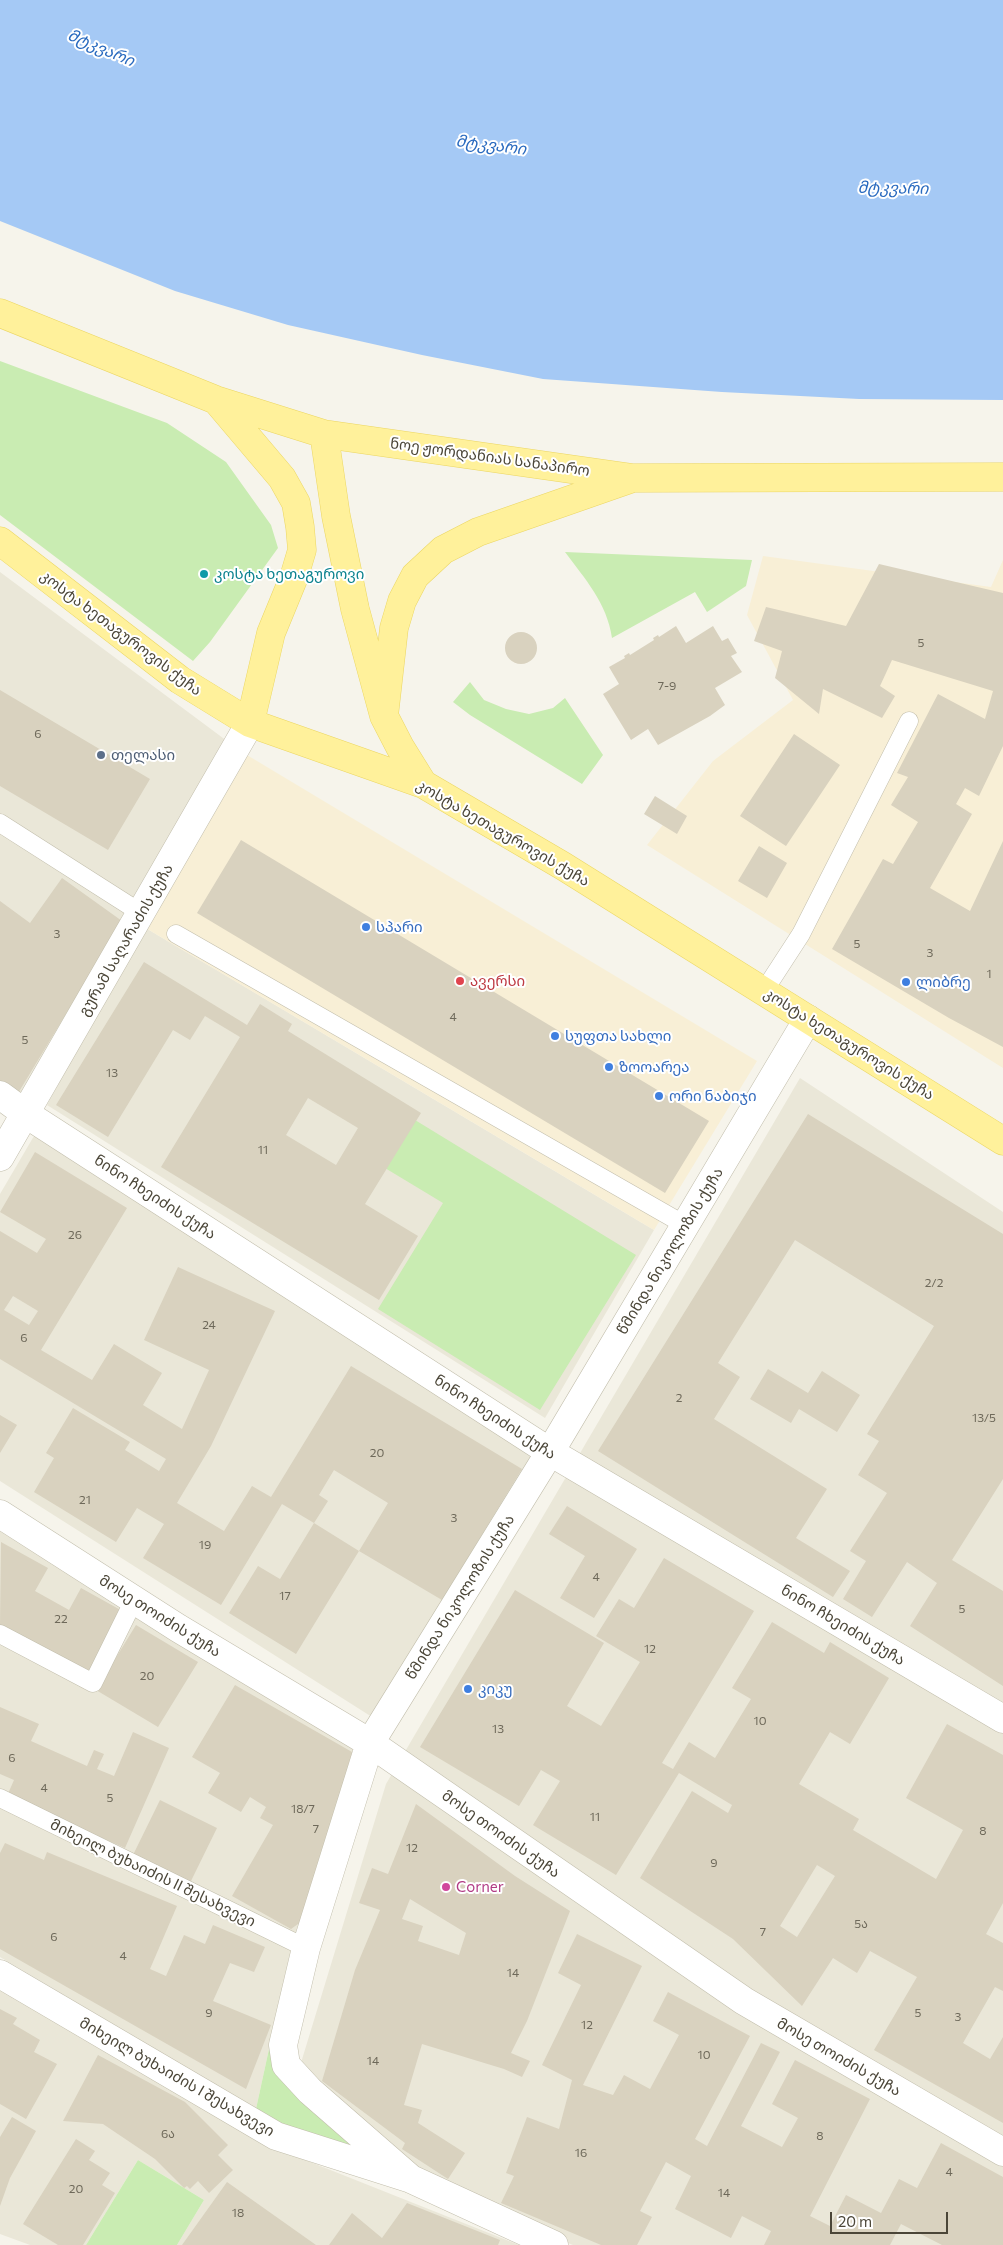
<!DOCTYPE html>
<html>
<head>
<meta charset="utf-8">
<style>
  body { margin:0 }
  #map { position:relative; width:1003px; height:2245px; overflow:hidden; background:#f6f4eb; font-family:Commissioner,sans-serif }
  canvas { display:block }
  .scale { position:absolute; left:830px; top:2212px; width:118px; height:22px; box-sizing:border-box; border:2px solid #4b4638; border-top:0; padding-left:6px; font-size:15px; line-height:18px; white-space:nowrap; color:#4b4638; -webkit-text-stroke:4px #fff; paint-order:stroke }
</style>
</head>
<body>
<div id="map">
<canvas width="1003" height="2245"></canvas>
<div class="scale">20 m</div>
</div>
<script>
const ctx = document.querySelector('canvas').getContext('2d');
ctx.lineJoin = 'round';
function fill(path, color) { ctx.fillStyle = color; ctx.fill(path, 'evenodd'); }
function stroke(path, color, width, dash) { ctx.strokeStyle = color; ctx.lineWidth = width; ctx.lineCap = dash ? 'butt' : 'round'; ctx.setLineDash(dash || []); ctx.stroke(path); }
function drawText(font, color, halo, rows, align = 'center') {
  ctx.font = font + ' Commissioner,"Noto Sans Georgian",sans-serif'; ctx.lineWidth = 4; ctx.setLineDash([]); ctx.textBaseline = 'middle'; ctx.strokeStyle = halo; ctx.fillStyle = color; for (const [text, x, y, turn = 0] of rows) {
    ctx.save(); ctx.translate(x, y); ctx.rotate((+turn || 0) * Math.PI / 180); ctx.textAlign = isNaN(turn) ? turn : align; if (halo) ctx.strokeText(text, 0, 0); ctx.fillText(text, 0, 0); ctx.restore();
  }
}
fill(new Path2D(`
  M0 572 231 744 23 1103 0 1087Z
  M144 927 654 1230 545 1418 47 1105Z
  M800 1078 1003 1212V2245H573L465 2201 323 2101 300 2066 386 1784Z
  M34 1136 535 1457 372 1717 0 1481V1194Z
  M0 1527 366 1752 269 2049 256 2109 0 1957Z
  M0 1985 265 2144 519 2245H177L204 2200 138 2160 86 2245H30L0 2234Z`), '#eae7d8');
fill(new Path2D(`
  M763 556 991 587 1003 560V1068L647 845 713 761 793 700 747 615Z
  M242 752 757 1061 654 1230 144 927Z`), '#f8efd6');
fill(new Path2D(`
  M0 361 167 423 226 462 271 525 278 548 210 642 193 661 0 515Z
  M565 552 752 560 746 586 707 612 695 592 612 638C607 603 585 579 565 552Z
  M470 682 484 700 506 709 529 714 553 708 565 698 603 755 582 784 470 715 453 702Z
  M415 1120 636 1255 540 1410 378 1309 443 1203 385 1168Z
  M269 2049 297 2095 369 2159 296 2132 256 2109Z
  M138 2160 204 2200 177 2245H86Z`), '#c9ecb2');
fill(new Path2D(`
  M0 0H1003V400L859 399 722 392 543 379 422 355 288 325 175 291 0 221Z`), '#a5c9f5');
fill(new Path2D(`
  M879 564 1003 593V746L979 796 965 788 956 804 972 814 930 888 970 911 1003 841V1047L949 1018 832 949 883 859 893 864 918 822 891 805 908 777 897 773 938 694 985 719 993 691 892 660 880 686 895 696 882 718 823 689 819 714 775 678 782 651 754 641 766 607 846 626Z
  M676 626 686 643 713 626 722 641 728 638 737 653 731 656 742 672 715 688 725 705 710 716 658 745 648 729 631 740 603 694 619 684 609 667 625 658 624 656 629 653 630 655 654 640 653 638 658 635 659 637Z
  M505 648a16 16 0 1 1 32 0a16 16 0 1 1-32 0Z
  M0 690 150 779 108 850 0 786Z
  M794 734 840 765 786 846 740 816Z
  M655 796 687 816 677 834 644 814Z
  M241 840 709 1121 665 1193 197 913Z
  M759 846 787 863 767 898 738 881Z
  M62 878 122 921 17 1095 0 1082V901L30 923Z
  M144 962 247 1025 260 1004 292 1024 288 1031 421 1113 365 1204 418 1236 379 1300 161 1167 240 1037 205 1016 190 1040 173 1030 108 1137 56 1105ZM308 1098 358 1128 336 1165 286 1135Z
  M808 1114 1003 1234V1479L952 1560 1003 1591V1686L910 1626 937 1583 907 1562 872 1617 843 1599 866 1561 850 1551 887 1493 858 1475 879 1441 867 1434 934 1326 795 1240 718 1363 740 1377 714 1419 827 1489 796 1538 850 1571 833 1597 598 1451Z
  M35 1152 127 1208 41 1350 92 1380 114 1344 162 1373 143 1405 182 1429 209 1370 144 1340 178 1267 275 1311 211 1446 177 1503 224 1531 252 1486 271 1497 351 1366 522 1469 442 1600 359 1551 296 1654 229 1613 258 1566 280 1579 314 1523 359 1551 388 1503 334 1470 319 1495 328 1501 314 1523 282 1504 221 1605 143 1558 164 1524 137 1508 116 1542 34 1492 54 1458 46 1453 73 1408 130 1442 125 1450 159 1471 166 1459 0 1359V1231L37 1253 46 1239 0 1212ZM13 1296 38 1311 29 1325 4 1310Z
  M768 1369 808 1393 822 1371 860 1395 837 1432 799 1409 791 1423 750 1399Z
  M0 1415 17 1425 0 1453Z
  M567 1506 637 1549 594 1618 560 1598 585 1556 549 1534Z
  M1 1542 48 1568 35 1591 69 1610 81 1588 126 1613 91 1675 0 1625Z
  M664 1558 754 1611 662 1763 673 1769 689 1742 715 1758 751 1699 732 1688 772 1622 824 1653 830 1642 889 1678 850 1744 830 1732 799 1784 859 1819 853 1830 936 1879 963 1830 906 1798 947 1724 1003 1755V1903L986 1934 1003 1943V1991L995 1987 963 2043 990 2059 1003 2037V2123L874 2050 917 1977 870 1951 857 1973 833 1958 802 2006 733 1939 640 1878 692 1791 728 1813 732 1805 679 1773 616 1875 533 1825 560 1781 541 1770 519 1806 420 1747 515 1590 604 1643 567 1706 601 1726 640 1662 596 1636 619 1599 634 1608ZM817 1865 835 1876 797 1937 780 1926Z
  M136 1625 198 1662 158 1727 96 1690Z
  M235 1685 359 1756 305 1919 291 1929 232 1896 273 1825 260 1818 266 1807 250 1797 241 1812 208 1793 220 1773 192 1757Z
  M0 1707 39 1724 31 1741 87 1766 94 1750 104 1754 97 1769 114 1776 133 1732 169 1748 125 1848 7 1796 14 1780 0 1774Z
  M160 1800 217 1828 190 1883 133 1855Z
  M416 1804 515 1876 570 1911 527 2021 511 2053 530 2061 522 2077 504 2069 422 2044 404 2105 422 2110 418 2123 465 2153 448 2179 402 2149 405 2143 322 2081 355 1970 380 1910 359 1903 372 1868 388 1874ZM410 1899 466 1933 459 1955 418 1941 423 1926 402 1919Z
  M5 1843 44 1860 47 1852 177 1906 150 1969 166 1976 184 1935 205 1944 213 1925 265 1947 254 1972 230 1963 213 2001 271 2025 246 2089 0 1949V1853Z
  M577 1934 642 1966 583 2085 613 2095 624 2075 650 2089 679 2035 653 2021 668 1992 750 2036 695 2139 707 2146 761 2043 780 2052 741 2126 782 2147 798 2118 772 2104 795 2060 870 2099 810 2216 830 2226 846 2195 881 2213 899 2179 917 2188 941 2143 1003 2177V2245H942L901 2224 890 2245H764L771 2231 742 2216 731 2238 675 2209 691 2176 666 2162 640 2211 652 2217 637 2245H601L501 2203 514 2176 506 2173 527 2117 559 2129 572 2080 542 2065 581 1985 558 1973Z
  M0 2009 17 2018 13 2024 40 2040 34 2052 57 2064 26 2119 0 2104Z
  M98 2055 185 2102 228 2145 218 2155 233 2170 209 2193 198 2181 190 2189 187 2186 184 2188 155 2159 103 2124 63 2121Z
  M12 2117 36 2131 10 2178 0 2206V2137Z
  M76 2139 95 2151 89 2160 110 2173 102 2185 115 2193 83 2245H58L23 2224Z
  M227 2182 316 2245H182Z
  M407 2203 500 2240 498 2245H329L352 2213 382 2238Z`), '#d9d2bf');
const service = new Path2D(`
  M0 823 141 913
  M176 934 685 1225
  M764 991 801 934 909 721
  M0 1634 93 1683 134 1600
  M0 1798 306 1948`);
const minor = new Path2D(`
  M0 1095 26 1114 550 1452 1003 1719
  M0 1157 250 723
  M0 1514 178 1628 370 1743 744 2001 1003 2152
  M0 1974 276 2136 411 2179 554 2245
  M411 2179 310 2091 286 2065 283 2045 306 1948 370 1743 550 1452 808 1019`);
const primary = new Path2D(`
  M0 313 216 400 324 434 633 478 1003 477
  M216 400 282 478 296 503 300 527 302 550 294 577 271 633 250 723
  M324 434 336 516 355 609 384 716 400 747 423 784
  M0 541 180 680 250 723 423 784 563 866 1003 1141
  M384 716 394 628 402 601 415 576 443 550 478 532 630 479`);
stroke(service, '#c2beac', 19);
stroke(minor, '#c2beac', 29);
stroke(primary, '#ebd663', 29);
stroke(service, '#fff', 18);
stroke(minor, '#fff', 28);
stroke(primary, '#fff19b', 28);
for (const [x, y, r, color] of [
  [204,574,5,"#0f9aa8"],
  [101,755,5,"#5c6f8a"],
  [366,927,5,"#3f7fe0"],
  [460,981,5,"#e0444e"],
  [906,982,5,"#3f7fe0"],
  [555,1036,5,"#3f7fe0"],
  [609,1067,5,"#3f7fe0"],
  [659,1096,5,"#3f7fe0"],
  [468,1689,5,"#3f7fe0"],
  [446,1887,5,"#d1479c"]
]) { const dot = new Path2D(); dot.arc(x, y, r, 0, 2 * Math.PI); ctx.fillStyle = color; ctx.fill(dot); stroke(dot, '#fff', 2); }
drawText('12px', '#6e695a', null, [
  ["5",921,643],
  ["7-9",667,686],
  ["6",38,734],
  ["3",57,934],
  ["5",857,944],
  ["3",930,953],
  ["1",989,974],
  ["4",453,1017],
  ["5",25,1040],
  ["13",112,1073],
  ["11",263,1150],
  ["26",75,1235],
  ["2/2",934,1283],
  ["24",209,1325],
  ["6",24,1338],
  ["2",679,1398],
  ["13/5",984,1418],
  ["20",377,1453],
  ["21",85,1500],
  ["3",454,1518],
  ["19",205,1545],
  ["4",596,1577],
  ["17",285,1596],
  ["5",962,1609],
  ["22",61,1619],
  ["12",650,1649],
  ["20",147,1676],
  ["10",760,1721],
  ["13",498,1729],
  ["6",12,1758],
  ["4",44,1788],
  ["5",110,1798],
  ["18/7",303,1809],
  ["11",595,1817],
  ["7",316,1829],
  ["8",983,1831],
  ["12",412,1848],
  ["9",714,1863],
  ["5ა",861,1924],
  ["7",763,1932],
  ["6",54,1937],
  ["4",123,1956],
  ["14",513,1973],
  ["9",209,2013],
  ["5",918,2013],
  ["3",958,2017],
  ["12",587,2025],
  ["10",704,2055],
  ["14",373,2061],
  ["6ა",168,2134],
  ["8",820,2136],
  ["16",581,2153],
  ["4",949,2172],
  ["20",76,2189],
  ["14",724,2193],
  ["18",238,2213]
]);
drawText('15px', '#4b4638', '#fff', [
  ["ნოე ჟორდანიას სანაპირო",490,457,8],
  ["კოსტა ხეთაგუროვის ქუჩა",121,633,37],
  ["კოსტა ხეთაგუროვის ქუჩა",503,833,30],
  ["გურამ საღარაძის ქუჩა",126,940,-60],
  ["კოსტა ხეთაგუროვის ქუჩა",849,1044,32],
  ["ნინო ჩხეიძის ქუჩა",155,1197,33],
  ["წმინდა ნიკოლოზის ქუჩა",670,1251,-59],
  ["ნინო ჩხეიძის ქუჩა",495,1417,33],
  ["წმინდა ნიკოლოზის ქუჩა",460,1597,-58],
  ["მოსე თოიძის ქუჩა",160,1616,32],
  ["ნინო ჩხეიძის ქუჩა",843,1625,31],
  ["მოსე თოიძის ქუჩა",501,1834,35],
  ["მიხეილ ბუხაიძის II შესახვევი",153,1873,26],
  ["მოსე თოიძის ქუჩა",839,2057,30],
  ["მიხეილ ბუხაიძის I შესახვევი",177,2077,30]
]);
drawText('15px', '#0d838f', '#fff', [
  ["კოსტა ხეთაგუროვი",214,574]
], 'left');
drawText('15px', '#4e5e75', '#fff', [
  ["თელასი",111,755]
], 'left');
drawText('15px', '#366cbe', '#fff', [
  ["სპარი",376,927],
  ["ლიბრე",916,982],
  ["სუფთა სახლი",565,1036],
  ["ზოოარეა",619,1067],
  ["ორი ნაბიჯი",669,1096],
  ["კიკუ",478,1689]
], 'left');
drawText('15px', '#be3a42', '#fff', [
  ["ავერსი",470,981]
], 'left');
drawText('15px', '#b23c85', '#fff', [
  ["Corner",456,1887]
], 'left');
drawText('italic 16px', '#296abf', '#fff', [
  ["მტკვარი",101,48,23],
  ["მტკვარი",491,145,7],
  ["მტკვარი",893,188,1]
]);
</script>
</body>
</html>
